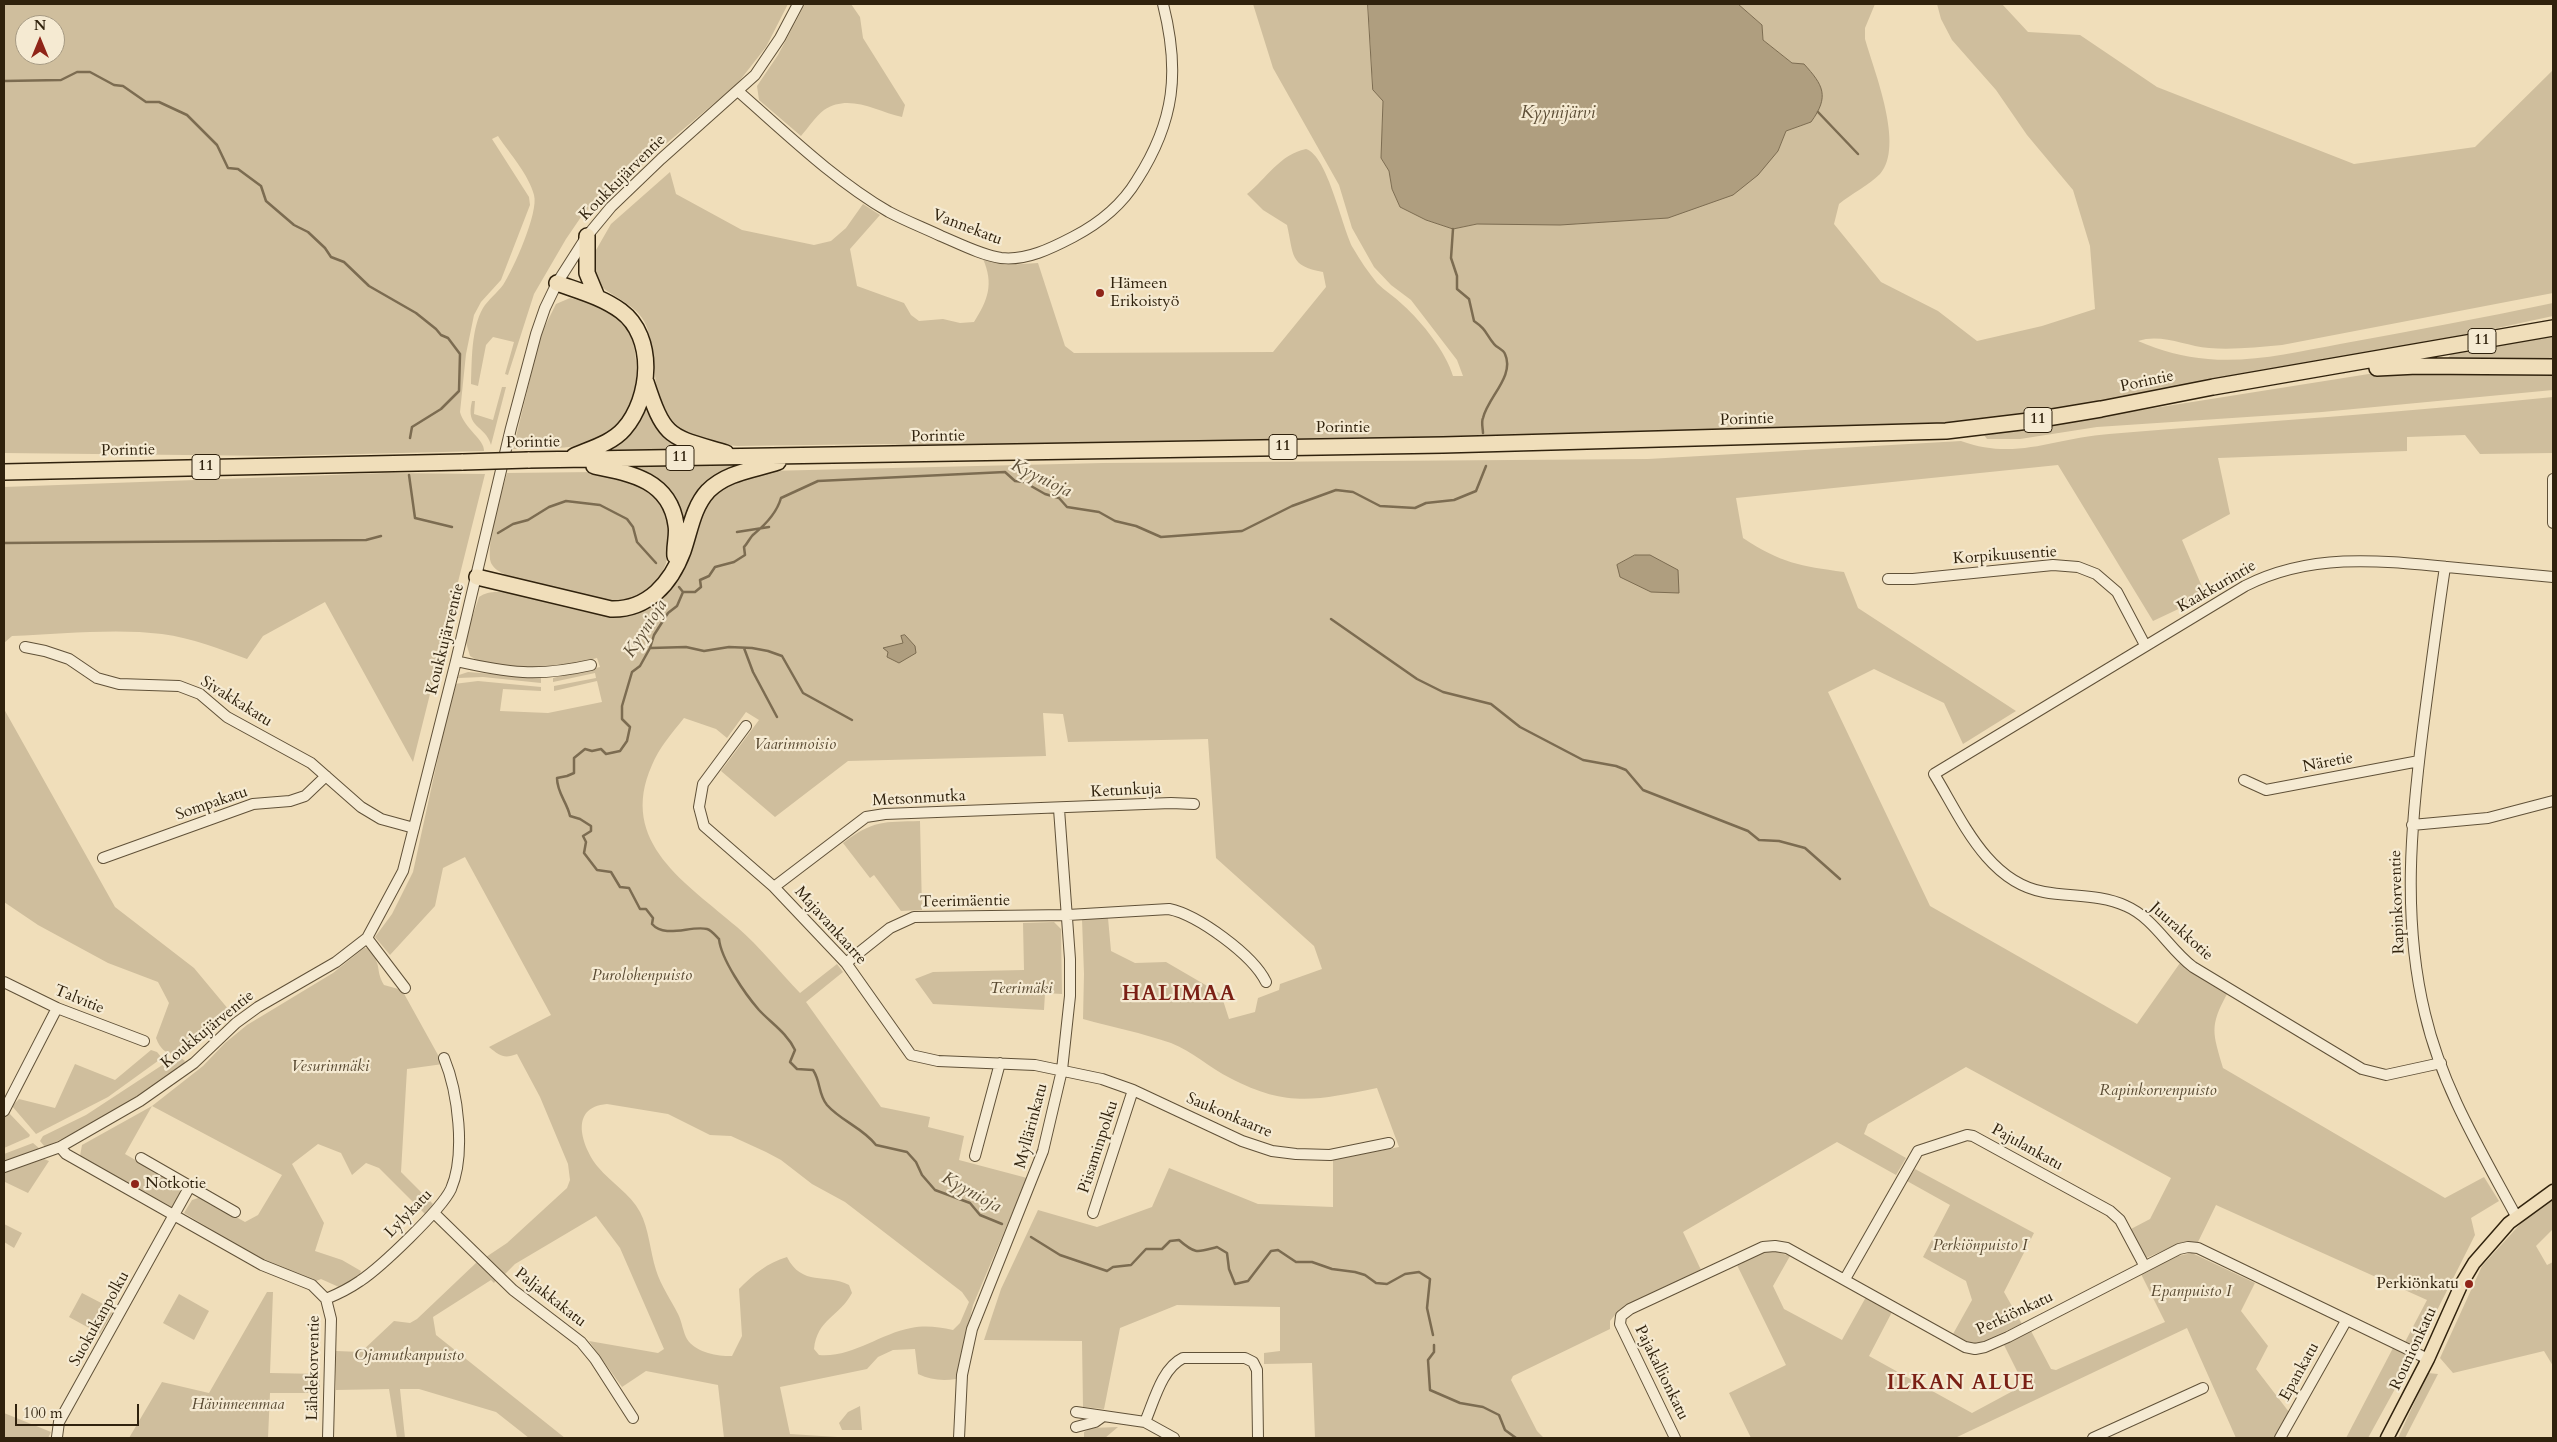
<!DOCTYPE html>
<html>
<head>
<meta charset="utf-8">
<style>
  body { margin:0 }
  #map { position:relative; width:2557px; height:1442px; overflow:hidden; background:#f0deba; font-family:Cardo,serif }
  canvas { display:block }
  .frame { position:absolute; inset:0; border:5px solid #30220d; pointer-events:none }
  .north { position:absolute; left:15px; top:15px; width:50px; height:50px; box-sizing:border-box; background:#f5ead2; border:1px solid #a69a83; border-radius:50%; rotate:0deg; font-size:14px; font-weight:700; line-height:20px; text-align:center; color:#30220d }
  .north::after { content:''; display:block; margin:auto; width:18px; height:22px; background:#8f2418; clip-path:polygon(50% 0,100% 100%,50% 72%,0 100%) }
  .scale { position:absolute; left:15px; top:1404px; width:124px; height:22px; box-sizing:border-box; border:2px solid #30220d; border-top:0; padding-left:6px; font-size:15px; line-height:18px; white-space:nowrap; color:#30220d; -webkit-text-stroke:4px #f5ead2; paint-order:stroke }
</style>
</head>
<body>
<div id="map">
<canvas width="2557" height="1442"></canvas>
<div class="frame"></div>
<div class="north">N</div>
<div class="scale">100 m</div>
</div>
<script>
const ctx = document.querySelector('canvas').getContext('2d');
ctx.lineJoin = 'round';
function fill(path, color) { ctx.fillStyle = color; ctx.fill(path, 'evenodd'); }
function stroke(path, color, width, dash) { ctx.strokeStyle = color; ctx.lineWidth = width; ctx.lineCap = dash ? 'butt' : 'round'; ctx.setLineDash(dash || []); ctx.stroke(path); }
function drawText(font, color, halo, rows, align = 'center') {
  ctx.font = font + ' Cardo,serif'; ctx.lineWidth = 4.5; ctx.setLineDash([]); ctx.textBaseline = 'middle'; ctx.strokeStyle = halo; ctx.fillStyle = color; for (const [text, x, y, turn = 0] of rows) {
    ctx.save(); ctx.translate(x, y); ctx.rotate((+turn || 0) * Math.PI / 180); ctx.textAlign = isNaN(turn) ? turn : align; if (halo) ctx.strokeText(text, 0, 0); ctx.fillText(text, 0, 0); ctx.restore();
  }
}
fill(new Path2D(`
  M4 4H788L766 47 737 84 655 153 610 196 593 204 581 217 566 239 534 294 508 375 505 374 514 342 493 337 486 345 478 386 471 384C472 361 471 329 483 308 488 300 497 293 503 285 513 270 539 212 534 195 529 175 510 154 498 136L492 139 529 197 530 205 501 280 481 302 474 315 466 354 460 412C464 428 485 440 484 451L276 456 4 453ZM25 25H55V55H25Z
  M805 4H851L860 17 863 38 905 105 902 117C876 111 849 93 824 110 816 116 808 128 801 136L759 100 757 86 778 55Z
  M1253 4H1368L1373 89 1383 100 1381 158 1389 171 1392 189 1400 207 1426 220 1453 229 1477 224 1600 223 1778 151 1786 131 1811 122 1792 63 1763 40 1762 25 1738 4H1875L1865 28V39C1874 71 1905 146 1880 174 1869 185 1851 194 1839 204L1834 224 1881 282 1938 311 1977 341 2042 326 2095 309 2090 246 2073 190 2027 135 1996 90 1952 40 1941 19 1937 4H2002L2028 32 2080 35 2157 87 2354 164 2475 147 2553 70V293L2282 345C2258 347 2233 350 2209 348 2185 346 2161 333 2138 341 2161 351 2183 357 2208 359 2251 363 2297 352 2340 344 2411 331 2482 318 2553 303V316L2456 337 2101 403 1955 424 1670 434 973 447 884 444 737 446C700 443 663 434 657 392 655 380 655 369 653 358 651 345 650 332 644 321 632 300 602 294 596 279 593 273 593 264 592 257L611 224 670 172 676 194 742 230 814 245 831 241 846 228 863 204 880 215 850 249 857 286 904 303 911 315 919 321 943 319 960 323 974 322C988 300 994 284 983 259L1006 265 1038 263 1065 346 1074 353 1273 352 1326 287 1323 272C1289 266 1294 255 1287 225L1263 210 1247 194C1267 178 1279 155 1306 149 1328 156 1342 228 1353 248 1360 260 1368 272 1377 283 1385 291 1395 297 1403 305 1422 322 1446 352 1453 376H1463L1457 360 1411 300 1391 285 1374 267 1352 228 1339 185 1273 68Z
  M570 298C620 308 639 328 636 379 635 394 631 415 620 426 595 451 545 449 513 449L541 334 556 304Z
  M2553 335V362L2450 360 2448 358 2451 354Z
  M2394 370 2553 371V390L2322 412 2097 427 2020 439H1987L1984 435Z
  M502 387H506L491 445C485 424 465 429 472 401H475L474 414 493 420Z
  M646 393 651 416 700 451 589 453C628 435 635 436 646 393Z
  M2553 397V453L2480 454 2465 435 2407 437V451L2218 458 2230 514 2182 540 2206 596 2153 621 2058 465 1736 498 1743 538C1781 563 1800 566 1844 572L1858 608 2016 711 1963 744 1944 703 1874 669 1828 692 1930 906 2137 1024 2180 963 2227 994C2209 1027 2213 1033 2223 1068L2445 1198 2484 1177 2499 1201 2471 1218 2475 1235 2418 1348 2405 1342 2427 1300 2216 1205 2198 1242H2183L2146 1258 2131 1229 2150 1219 2171 1178 1966 1067 1868 1124 1864 1134 1906 1158 1896 1175 1837 1142 1683 1232 1701 1270 1619 1310 1610 1321V1329L1513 1376 1511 1380 1537 1431 1544 1438H1315L1312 1363 1264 1364V1353L1280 1351V1307L1177 1305 1120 1328 1104 1409 1083 1407 1082 1341 984 1340 1001 1289 1038 1210 1097 1227 1152 1207 1169 1168 1258 1204 1333 1207V1160L1399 1147 1377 1088C1317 1100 1287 1108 1230 1078 1210 1068 1192 1051 1171 1043 1142 1033 1112 1027 1083 1019L1084 974 1082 919 1108 918 1111 951 1135 963 1166 962 1221 994 1229 1019 1255 1012 1258 998 1279 990 1280 984 1322 969 1314 946 1216 858 1208 739 1068 742 1063 714 1043 713 1046 756 848 761 775 817 721 771 759 720 746 712 727 738 716 729 684 718C672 733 659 748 652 765 617 843 688 884 737 927 760 947 780 972 800 993L837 964 843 972 806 1002 881 1107 930 1117 928 1127 964 1136 959 1160 1027 1178 973 1305 956 1379C942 1381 931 1380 918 1374L915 1349 893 1350 878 1357 867 1369 780 1387 790 1434 853 1438H724L718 1385 646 1371 622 1387 589 1341 658 1353 664 1349 620 1248 596 1216 515 1264 504 1275 486 1257 507 1243 567 1188 570 1180 568 1164 540 1097 517 1054C504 1059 500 1056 489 1047L551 1015 465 857 443 868 435 906 390 955 375 937 392 914 413 872 454 684 478 681 541 687V691L503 689 500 711 548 713 602 702 597 681 554 691V686L596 678 595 673 553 682V678L600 667 597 658C562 668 501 678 470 656L465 639 479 597C489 590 500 592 512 593 537 599 588 616 612 615 704 613 672 529 721 487 729 480 756 475 767 471L1103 463 1648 459 1961 441C2016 461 2054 438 2109 434 2257 422 2405 412 2553 397ZM607 1104 668 1114 710 1135 731 1136 766 1152 781 1160 812 1184 845 1202 962 1292 969 1302 960 1323 953 1330C938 1327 926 1325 911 1328 879 1334 852 1358 819 1355L814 1349C817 1319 840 1316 852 1293L849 1285C826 1273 802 1287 787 1257 767 1263 754 1274 739 1289L742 1336 732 1356C718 1357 695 1352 687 1339 683 1332 682 1322 678 1314 671 1300 661 1286 656 1270 650 1251 649 1229 640 1212 630 1193 611 1183 598 1167 582 1147 568 1107 607 1104Z
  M758 464 721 475 678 554 674 500 615 466Z
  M595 472C616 477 643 480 659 496 668 506 670 522 670 535 670 566 658 593 625 600 598 605 535 582 506 575 500 572 494 569 491 563 485 547 502 491 507 473Z
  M386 473 485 474 413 762 325 602 263 636 247 659C220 649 192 638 162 634 116 628 60 634 12 636L4 643V487Z
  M468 672 541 678V683L483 677 458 678 459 675Z
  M4 709 115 907 194 968 229 1010C224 1018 214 1025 207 1031 191 1046 168 1069 156 1038L169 1003 158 982 108 963 38 925 4 902Z
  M920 821 922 910 901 911 874 875 870 878 843 843C873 820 884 822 920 821Z
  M1054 922 1061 929 1062 994 1045 993 1044 1010 933 1004 915 979 933 972 1024 970 1023 923Z
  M364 948H367C384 966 374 968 384 985L402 990 443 1064 407 1069 401 1172 433 1204 425 1214 379 1168 366 1163 352 1175 341 1153 318 1144 292 1164 324 1223 315 1251 342 1260 361 1271 359 1277 341 1288 321 1279 316 1281 258 1258 184 1213 192 1200 201 1197 245 1222 258 1215 282 1175 152 1106 125 1154 179 1185 181 1193 172 1207 80 1156 82 1145 152 1106 203 1066 225 1043 247 1025 333 973Z
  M151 1050 157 1052 162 1058 108 1097 36 1134 12 1106 19 1099 55 1108 75 1064 115 1080Z
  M180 1057 185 1061 182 1066C138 1097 94 1124 45 1147L40 1141 43 1136 86 1115 170 1060Z
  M9 1113 30 1135 29 1137 4 1148V1116Z
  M33 1143 40 1149 4 1162V1154Z
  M44 1159 49 1161 28 1193 5 1182 4 1184V1172Z
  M1915 1169 2034 1233 2004 1292 2022 1324 1979 1343H1970L1953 1334 1972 1300 1966 1281 1923 1257 1950 1205 1907 1181Z
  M2553 1198V1229L2536 1246 2547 1265 2553 1262V1366L2544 1351 2453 1373 2440 1358 2482 1266 2522 1222Z
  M4 1224 22 1233 14 1248 4 1242Z
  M1774 1251 1790 1256 1773 1286 1784 1309 1842 1340 1866 1297 1892 1312 1869 1356 1972 1413 2024 1385 2004 1345 2031 1331 2051 1369 2056 1370 2165 1322 2141 1274 2178 1256 2192 1253 2255 1283 2241 1311 2268 1346 2256 1369 2289 1412 2275 1438H2236L2187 1328 1955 1438H1751L1729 1393 1786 1365 1737 1265 1764 1252Z
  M477 1262 496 1280 494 1283 491 1280 433 1317 436 1335 565 1438H529L496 1412 419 1389H400L405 1438H397L389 1389 336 1390V1351L361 1352 394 1321 410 1323 417 1319Z
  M267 1292H273L270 1373 320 1374V1393H270L268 1438H129L162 1382 209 1393Z
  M82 1293 107 1306 112 1313 100 1334 69 1317Z
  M179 1294 209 1311 194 1340 163 1323Z
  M2393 1348 2412 1358 2368 1438H2346Z
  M2428 1373 2438 1374 2405 1438H2398Z
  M860 1406 862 1430H842L839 1423 848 1412Z
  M4 1413 51 1432 48 1438H4Z
  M1118 1427 1105 1438H1084V1432L1091 1428Z`), '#cfbe9d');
const water = new Path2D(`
  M1368 4H1738L1762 25 1763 40 1792 63 1804 64C1823 85 1830 96 1811 122L1786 131 1778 151 1758 175 1733 195 1668 218 1560 225 1477 224 1453 229 1426 220 1400 207 1392 189 1389 171 1381 158 1383 101 1373 90Z
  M1635 555H1650L1678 570 1679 593 1651 592 1620 577 1617 565Z
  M905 635 915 646 916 653 899 663 887 657 888 652 883 648 903 643 901 636Z`);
fill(water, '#af9e7f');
stroke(water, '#7c6c51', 1);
stroke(new Path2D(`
  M4 81 61 80 77 72H90L114 85 123 86 146 102H159L187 115 217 145 228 168 238 169 261 186 266 201 294 225 308 232 325 248 331 257 344 262 369 286 416 313 436 329 441 335 448 338 460 354 459 391 441 409 412 427 410 438
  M1818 112 1858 154
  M1453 229 1451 258 1457 276V289L1469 299 1474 321C1487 330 1485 333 1494 344 1497 348 1503 349 1505 354 1515 376 1488 397 1483 418 1481 422 1483 429 1483 433
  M409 475 415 518 452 527
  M737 532 769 527
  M498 533 513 524 528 520 549 507 566 501 600 505 627 519 633 527 637 542 656 563
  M4 543 366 540 381 536
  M679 587 683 592
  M1331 619 1417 679 1443 692 1491 704 1520 727 1583 760 1616 766 1626 770 1643 790 1748 831 1759 840 1779 841 1805 848 1840 879
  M651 648 686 647 704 651 729 647 752 648 768 651 782 656 803 693 852 720
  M744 648 753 672 777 717
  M1002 1224 980 1215 970 1203 935 1190 922 1175 916 1162 907 1152 876 1145C863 1128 841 1121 827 1105 818 1094 821 1082 813 1070L797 1069 790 1062 795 1050C787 1033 771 1023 759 1010 745 994 721 959 719 939 716 936 711 930 707 929 691 925 665 939 652 924L653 918 646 909H640L629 888 620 887 611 872 597 870 584 853 586 842 583 836 591 831V826L580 819 570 816C567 802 557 793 557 778L567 776 574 773V758L585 749 592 751 601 749 606 754 620 751 627 741 630 727 622 719V706L632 672 640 666 650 648 654 635 668 613 677 606 683 592H695L701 587 700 580 709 576 715 567 734 562 745 555 744 547C748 543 750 537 754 534 765 525 777 512 781 498L818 481 1005 472 1015 481 1024 482 1045 494 1059 498 1067 507 1099 512 1115 521 1136 526 1161 537 1242 531 1292 506 1336 490 1353 492 1380 506 1415 508 1426 503 1454 500 1476 491 1486 466
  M1031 1237 1060 1255 1107 1271 1113 1267 1131 1265 1146 1249H1162L1170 1241 1179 1240C1196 1255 1198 1252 1217 1247L1227 1253 1229 1269 1235 1284 1248 1281 1271 1251 1278 1250 1296 1262H1312L1332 1269 1355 1272 1365 1275 1376 1283 1387 1284 1405 1274 1419 1272 1430 1279 1427 1308 1433 1335
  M1434 1345V1352L1428 1360 1430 1390 1460 1403 1483 1407 1499 1415 1505 1430 1516 1438`), '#7c6c51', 2.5);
const minor = new Path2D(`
  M739 92C787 134 834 180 889 212 906 221 924 228 941 236 960 244 981 255 1001 258 1026 261 1052 248 1073 237 1098 224 1122 205 1137 180 1175 121 1180 71 1163 4
  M2553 479V523
  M2445 567C2437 620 2430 674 2423 728 2411 823 2402 919 2425 1014 2442 1087 2481 1151 2516 1216
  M1888 579H1913L2053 565 2078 567 2096 574 2117 592 2145 645
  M25 647 45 651 69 659 97 678 119 684 179 686 200 694 227 717 311 763 361 807 381 819 414 828
  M456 661C508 673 538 677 591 665
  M746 726 703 784 699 807 704 826 774 887 846 963 911 1055 938 1061 1035 1065 1102 1079 1133 1090 1242 1141 1272 1151 1296 1154 1330 1155 1389 1143
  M2244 780 2266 790 2419 761
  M2412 825 2488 818 2553 801
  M103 858 253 804 290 801 305 796 326 776
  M774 887 866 817 885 814 1171 803 1194 804
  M367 938 405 988
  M846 963 890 928 914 917 1068 915 1169 909C1198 915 1253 955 1266 982
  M4 982 57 1008 144 1041
  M2441 1063 2386 1075 2362 1069 2193 967C2169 949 2154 918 2126 906 2100 894 2071 897 2044 892 1987 882 1961 818 1934 774L2245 586C2310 553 2377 560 2447 567 2482 570 2518 574 2553 577
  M4 1111 57 1008
  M60 1147 66 1154 262 1265 312 1285 326 1299 331 1319 328 1438
  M975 1156 1000 1063
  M141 1158 235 1212
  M4 1167 60 1147 140 1101 194 1063 236 1023 258 1007 336 962 367 938 403 871 456 661 511 428 536 334 545 308 557 283 587 236 611 207 661 159 755 75 780 38 798 4
  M434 1213 513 1290 581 1342 595 1359 633 1418
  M1093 1213 1133 1090
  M1845 1279 1918 1151 1967 1135 1973 1136 2110 1211 2120 1220 2144 1265
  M326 1299C338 1294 350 1288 360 1281 381 1267 441 1210 451 1189 466 1154 458 1092 444 1058
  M1076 1412 1145 1422 1174 1438
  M1145 1422C1154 1401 1162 1368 1183 1358H1245L1253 1362 1257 1370 1258 1438
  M1076 1427 1095 1422 1102 1417
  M57 1437 59 1422 190 1186
  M959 1438 962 1375 972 1329 1043 1151 1062 1070 1070 996V959L1059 809
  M1675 1438 1620 1324 1621 1316 1630 1309 1763 1247 1775 1246 1787 1248 1965 1347 1975 1349 1985 1347 2008 1337 2179 1249 2188 1247 2198 1248 2428 1359
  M2093 1438 2203 1388
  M2280 1438 2346 1321`);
const major = new Path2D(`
  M2387 1438 2428 1359 2462 1283 2474 1263 2509 1223 2553 1191`);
const highway = new Path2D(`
  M587 236V273L597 297
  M557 283C579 291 602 297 621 311 656 337 651 398 624 429 612 443 590 449 574 456
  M2377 368 2417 366 2553 367
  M646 382C665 440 669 436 726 453
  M528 460 1443 445 1946 431 2029 421 2101 409 2213 387 2553 328
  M594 466C630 473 670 480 676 525 678 535 674 545 675 556
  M4 472 463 462
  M477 577 611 609C648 610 671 583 683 551 690 531 693 507 708 491 727 472 754 470 778 462`);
stroke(minor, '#605138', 12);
stroke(major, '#30220d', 15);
stroke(highway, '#30220d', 18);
stroke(minor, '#f5ead2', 10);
stroke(major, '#f0deba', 12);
stroke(highway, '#f0deba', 15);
const highwayBridge = new Path2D(`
  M463 462 528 460`);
stroke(highwayBridge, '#30220d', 18, []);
stroke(highwayBridge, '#f0deba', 15);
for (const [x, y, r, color] of [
  [1100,293,5,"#8f2418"],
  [135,1184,5,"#8f2418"],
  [2469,1284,5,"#8f2418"]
]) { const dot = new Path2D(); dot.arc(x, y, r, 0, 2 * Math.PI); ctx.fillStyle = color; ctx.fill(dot); stroke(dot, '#f5ead2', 2); }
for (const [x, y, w] of [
  [2482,341,28],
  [2038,420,28],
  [1283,447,28],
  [680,458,28],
  [206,467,28]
]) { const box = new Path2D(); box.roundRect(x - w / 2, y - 12.5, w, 25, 4); ctx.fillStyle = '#f5ead2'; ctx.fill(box); stroke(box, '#30220d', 1); }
drawText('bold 15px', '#30220d', null, [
  ["11",2482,341],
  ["11",2038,420],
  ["11",1283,447],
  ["11",680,458],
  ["11",206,467]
]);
drawText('16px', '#30220d', '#f5ead2', [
  ["Koukkujärventie",623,178,-45],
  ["Vannekatu",967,228,21],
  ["Porintie",2147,382,-12],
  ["Porintie",1747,420,-2],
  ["Porintie",1343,428],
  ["Porintie",938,437,-1],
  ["Porintie",533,443,-1],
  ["Porintie",128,451,-1],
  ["Korpikuusentie",2005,556,-4],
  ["Kaakkurintie",2217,587,-30],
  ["Koukkujärventie",446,639,-76],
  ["Sivakkakatu",236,702,32],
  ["Näretie",2328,763,-11],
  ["Ketunkuja",1126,791,-3],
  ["Metsonmutka",919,799,-3],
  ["Sompakatu",212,804,-19],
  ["Teerimäentie",965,902,-1],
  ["Rapinkorventie",2398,902,-92],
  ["Majavankaarre",830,926,48],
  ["Juurakkotie",2181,932,42],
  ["Talvitie",79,1000,22],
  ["Koukkujärventie",208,1030,-39],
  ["Saukonkaarre",1229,1116,23],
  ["Myllärinkatu",1032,1126,-75],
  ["Piisaminpolku",1099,1147,-72],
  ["Pajulankatu",2027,1148,29],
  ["Lylykatu",409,1214,-46],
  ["Paljakkakatu",550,1298,38],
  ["Perkiönkatu",2015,1314,-25],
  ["Suokukanpolku",100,1319,-61],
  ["Rounionkatu",2414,1349,-65],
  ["Lähdekorventie",314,1368,-89],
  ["Epankatu",2300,1372,-61],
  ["Pajakallionkatu",1661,1373,64]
]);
drawText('16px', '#30220d', '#f5ead2', [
  ["Hämeen",1110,284],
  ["Erikoistyö",1110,302],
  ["Notkotie",145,1184],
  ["Perkiönkatu",2459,1284,"right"]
], 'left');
drawText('italic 16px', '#584931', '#f5ead2', [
  ["Vaarinmoisio",795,745],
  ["Purolohenpuisto",642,976],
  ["Teerimäki",1021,989],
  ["Vesurinmäki",330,1067],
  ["Rapinkorvenpuisto",2158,1091],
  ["Perkiönpuisto I",1980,1246],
  ["Epanpuisto I",2191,1292],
  ["Ojamutkanpuisto",409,1356],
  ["Hävinneenmaa",238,1405]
]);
drawText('italic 18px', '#5c4d35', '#f5ead2', [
  ["Kyynijärvi",1558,114],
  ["Kyynioja",1041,479,26],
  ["Kyynioja",646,629,-57],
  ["Kyynioja",971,1193,29]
]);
ctx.letterSpacing = '1px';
drawText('bold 21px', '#7a1f14', '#f5ead2', [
  ["HALIMAA",1179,995],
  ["ILKAN ALUE",1961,1384]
]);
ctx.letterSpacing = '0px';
</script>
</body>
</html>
